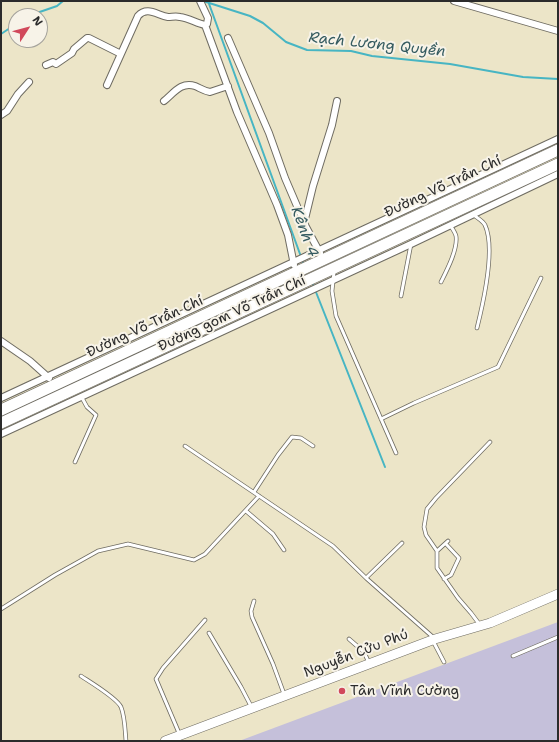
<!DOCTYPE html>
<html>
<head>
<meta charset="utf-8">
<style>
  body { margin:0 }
  #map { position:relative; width:559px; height:742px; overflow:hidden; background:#ece5c8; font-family:"Shantell Sans",sans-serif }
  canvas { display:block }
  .frame { position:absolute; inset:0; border:2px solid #2b2b2b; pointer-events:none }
  .north { position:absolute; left:8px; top:8px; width:40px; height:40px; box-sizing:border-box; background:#f7f3e8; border:1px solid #a5a39c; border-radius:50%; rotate:54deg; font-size:11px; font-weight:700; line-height:16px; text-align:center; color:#2b2b2b }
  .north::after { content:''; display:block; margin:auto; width:14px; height:18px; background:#d1495b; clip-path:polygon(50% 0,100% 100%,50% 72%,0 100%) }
</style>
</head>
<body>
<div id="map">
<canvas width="559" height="742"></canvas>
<div class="frame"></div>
<div class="north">N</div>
</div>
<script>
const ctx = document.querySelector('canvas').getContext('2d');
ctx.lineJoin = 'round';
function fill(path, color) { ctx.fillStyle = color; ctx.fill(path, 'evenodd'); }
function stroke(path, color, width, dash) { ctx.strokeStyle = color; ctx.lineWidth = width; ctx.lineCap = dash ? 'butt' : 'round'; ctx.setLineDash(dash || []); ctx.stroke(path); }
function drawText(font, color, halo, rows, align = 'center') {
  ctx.font = font + ' "Shantell Sans",sans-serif'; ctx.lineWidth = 4; ctx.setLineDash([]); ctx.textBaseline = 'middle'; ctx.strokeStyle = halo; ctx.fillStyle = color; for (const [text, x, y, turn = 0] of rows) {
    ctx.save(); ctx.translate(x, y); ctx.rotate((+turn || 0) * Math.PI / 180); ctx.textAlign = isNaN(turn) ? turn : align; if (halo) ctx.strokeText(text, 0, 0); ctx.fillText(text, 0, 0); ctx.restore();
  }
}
fill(new Path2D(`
  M558 622V741H239Z`), '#c5c0da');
stroke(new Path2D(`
  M203 1 250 16 263 23 286 42 307 50 351 51 372 56 450 64 523 77 558 79
  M208 1 304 265
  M28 16 57 6 63 1
  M1 34 16 24
  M312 282 385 467`), '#47b5c3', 2);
const lane = new Path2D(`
  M474 215C477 218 483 221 485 225 496 249 483 304 477 328
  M334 272 332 291 336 316 396 453
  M441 282C447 270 458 249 456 236 455 232 452 228 450 225
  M401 296 411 244
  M381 419 414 403 498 367 541 278
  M185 446 333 546 366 578 434 638
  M75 462 96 415 87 407 81 396
  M254 492 278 455 292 437 301 438 313 446
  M246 511 273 534 284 550
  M448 541 437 551V568L458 598 471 613 480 625
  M437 551 426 535 424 527 427 509 436 498 490 442
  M366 578 402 543
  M444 579 451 575 459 558 446 544
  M254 601 251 611 252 617 273 664 284 694
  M1 609 55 575 98 551 128 544 194 560 205 554 259 496
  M209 633 241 687 252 708
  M349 639 364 652 369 663
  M433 641 444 662
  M513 656 558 637
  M81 676C90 682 117 698 121 707 125 717 125 730 126 741
  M179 733 156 679 163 668 205 620`);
const street = new Path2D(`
  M454 1 558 31
  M205 25 237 112 277 205 288 235 294 265
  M228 38 269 133 285 178 306 227 320 253
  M46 65 53 62 56 64 72 53 74 49 87 38H89L121 54
  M107 85 138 16C147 6 157 15 168 17 172 17 176 16 180 17 189 18 196 23 205 25L207 24 208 18 200 1
  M164 101C173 94 181 81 195 86 200 88 204 91 210 92L228 86
  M1 115 7 111 18 94 29 82
  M304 223 313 186 332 125 337 101
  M1 341 30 361 49 378
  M1 398 558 139
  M1 434 411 244 558 174`);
const secondary = new Path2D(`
  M165 741 435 639 490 623 558 594`);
const highway = new Path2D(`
  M1 410 558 150
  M1 423 558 164`);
stroke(lane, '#6f6c62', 4.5);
stroke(street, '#6f6c62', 8);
stroke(secondary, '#6f6c62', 10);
stroke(highway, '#6f6c62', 12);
stroke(lane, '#fff', 3);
stroke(street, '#fff', 6);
stroke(secondary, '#fff', 9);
stroke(highway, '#fff', 11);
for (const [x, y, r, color] of [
  [342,691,4,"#d1495b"]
]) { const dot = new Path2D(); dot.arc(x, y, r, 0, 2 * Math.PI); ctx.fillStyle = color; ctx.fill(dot); stroke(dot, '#f7f3e8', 1.5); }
drawText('14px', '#2b2b2b', '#f7f3e8', [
  ["Đường Võ Trần Chí",443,187,-25],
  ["Đường gom Võ Trần Chí",232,314,-25],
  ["Đường Võ Trần Chí",145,327,-25],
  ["Nguyễn Cửu Phú",356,654,-21]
]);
drawText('14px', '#2b2b2b', '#f7f3e8', [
  ["Tân Vĩnh Cường",350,691]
], 'left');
drawText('italic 15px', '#355b60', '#f7f3e8', [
  ["Rạch Lương Quyền",377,45,6],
  ["Kênh 4",304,232,70]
]);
</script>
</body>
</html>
